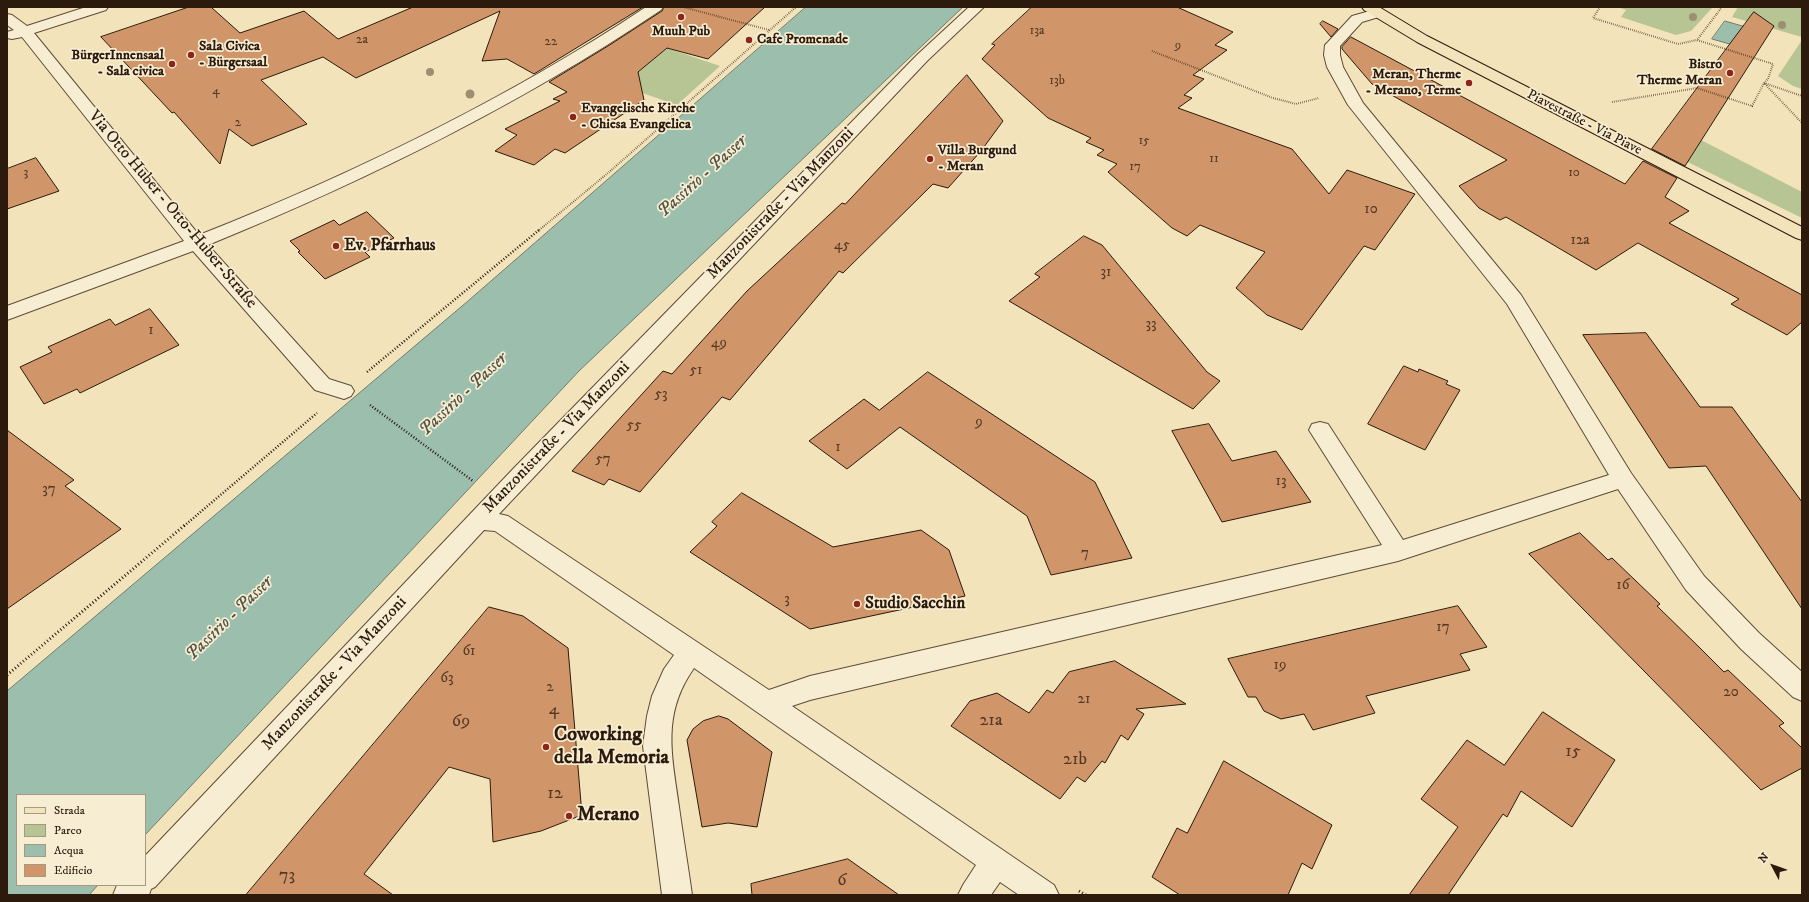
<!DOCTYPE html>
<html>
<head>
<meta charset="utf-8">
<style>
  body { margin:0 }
  #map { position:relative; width:1809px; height:902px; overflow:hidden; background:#f3e3ba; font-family:"IM FELL DW Pica",serif }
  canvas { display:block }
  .frame { position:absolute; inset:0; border:8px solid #2c1a0d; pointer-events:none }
  .legend { position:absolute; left:16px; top:794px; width:130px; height:92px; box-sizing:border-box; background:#f7edd2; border:1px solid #a69983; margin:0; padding:5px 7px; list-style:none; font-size:12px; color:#2c1a0d }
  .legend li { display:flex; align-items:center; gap:8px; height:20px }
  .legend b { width:20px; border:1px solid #a69983 }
  .north { position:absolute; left:1753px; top:846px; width:40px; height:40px; -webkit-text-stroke:3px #f7edd2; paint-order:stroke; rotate:311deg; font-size:11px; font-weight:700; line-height:16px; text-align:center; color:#2c1a0d }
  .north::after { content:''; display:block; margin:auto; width:14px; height:18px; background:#2c1a0d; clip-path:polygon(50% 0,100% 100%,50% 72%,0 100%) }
</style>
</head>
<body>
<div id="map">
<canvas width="1809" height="902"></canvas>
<div class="frame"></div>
<ul class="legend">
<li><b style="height:5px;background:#f3e3ba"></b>Strada</li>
<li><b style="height:11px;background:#b6c593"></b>Parco</li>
<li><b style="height:11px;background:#9bbead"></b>Acqua</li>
<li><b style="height:11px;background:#d09569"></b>Edificio</li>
</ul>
<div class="north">N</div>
</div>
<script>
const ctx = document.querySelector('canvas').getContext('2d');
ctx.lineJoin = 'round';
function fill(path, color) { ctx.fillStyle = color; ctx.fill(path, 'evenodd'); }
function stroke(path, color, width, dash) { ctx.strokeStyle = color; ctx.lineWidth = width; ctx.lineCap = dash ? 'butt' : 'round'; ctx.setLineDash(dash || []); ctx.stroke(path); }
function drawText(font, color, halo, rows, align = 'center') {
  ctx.font = font + ' "IM FELL DW Pica",serif'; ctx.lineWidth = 3.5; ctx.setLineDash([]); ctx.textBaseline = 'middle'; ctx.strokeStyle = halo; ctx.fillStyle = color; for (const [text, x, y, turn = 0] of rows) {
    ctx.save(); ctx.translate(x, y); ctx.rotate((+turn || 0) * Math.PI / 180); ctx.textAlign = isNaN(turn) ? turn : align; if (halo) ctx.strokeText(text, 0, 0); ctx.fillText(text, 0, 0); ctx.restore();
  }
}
fill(new Path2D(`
  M1617 7H1713L1691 31 1676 35 1621 17 1626 10Z
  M1738 7H1802V37L1732 17Z
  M1802 40V89L1793 86 1778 76Z
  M637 48 660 54 667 48 720 66 677 105 599 78Z
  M1701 140 1802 192V218L1655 146 1658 141 1693 153Z`), '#b6c593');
const water = new Path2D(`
  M806 7H963L579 371 145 835V795H17V885H98L89 895H7V691L468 301Z
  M1725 21 1763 32 1751 50 1712 39Z`);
fill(water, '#9bbead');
stroke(water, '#6f7c6d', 1);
const building = new Path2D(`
  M189 7H211L240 33 304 11 338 39 413 7H643L534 74 507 59 482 61 500 11 356 78 323 57 261 80 307 124 252 146 229 129 220 164 174 112 172 113 101 37Z
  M664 7H765L708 59 667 48 638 72 644 100 565 153 555 149 534 165 495 151 517 135 505 129 560 101 553 99 567 92 549 82 608 46 662 11Z
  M1032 7H1177L1233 32 1215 45 1227 50 1193 75 1204 79 1184 95 1192 98 1178 108 1292 149 1329 194 1347 170 1415 194 1375 250 1364 246 1302 330 1267 315 1236 288 1265 252 1200 225 1187 236 1172 228 1108 172 1117 164 1097 155 1104 150 1086 142 1091 138 1048 118 982 59 995 45 992 44Z
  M1754 12 1774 26 1685 166 1652 149Z
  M1323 21 1338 29 1331 37 1320 24Z
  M1351 37 1625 184 1643 161 1677 178 1665 197 1689 211 1669 223 1802 295V322L1787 335 1731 304 1739 299 1638 243 1596 270 1506 217 1500 220 1479 208 1459 186 1507 160 1372 84 1342 49V47Z
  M967 75 1003 121 981 151 948 188 933 184 843 273 839 271 730 400 722 397 640 492 609 479 604 485 572 471 663 371 672 374 747 291 842 203 845 204Z
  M36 158 59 191 7 209V169Z
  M367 212 394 238 365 252 370 257 325 279 298 252 300 251 290 241 334 220 339 225Z
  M1084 236 1102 245 1207 372 1220 381 1193 409 1009 301 1040 277 1035 274Z
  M150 309 179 345 80 393 77 389 44 404 20 367 52 352 48 347 110 319 115 325Z
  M1646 333 1700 407H1732L1802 502V609L1706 466 1669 468 1583 335Z
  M1404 366 1418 372 1419 369 1448 381 1446 384 1460 390 1425 450 1368 424Z
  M928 372 1095 482 1132 558 1051 575 1027 516 900 427 847 469 809 441 864 399 879 410Z
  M1209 424 1232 461 1276 451 1311 502 1222 522 1172 431Z
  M7 430 74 480 65 486 121 529 7 609Z
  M742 493 833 547 921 530 949 550 965 596 810 629 690 552 717 526 712 522Z
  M1580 533 1608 560 1612 558 1660 604 1657 606 1701 649 1724 672 1728 670 1784 723 1779 726 1802 748V768L1761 790 1529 554Z
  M1458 606 1487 647 1460 654 1470 670 1366 696 1375 713 1313 730 1304 714 1281 719 1264 711 1256 697H1248L1228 659Z
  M489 607 523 616 568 648 582 815 541 831 493 842 490 779 449 767 364 874 393 895H246Z
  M1115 661 1186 704 1136 709 1144 714 1128 740 1121 735 1105 763 1102 761 1085 782 1077 777 1060 799 951 726 970 701 997 693 1029 713 1047 690 1053 693 1069 672Z
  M1543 712 1615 760 1572 827 1521 791 1507 817 1503 814 1448 895H1409L1458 827 1421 799 1467 740 1504 765Z
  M719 716 728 719 772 752 757 827 728 823 702 827 687 740 693 729 703 721Z
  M1224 761 1332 825 1312 869 1302 863 1288 895H1180L1152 877 1177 828 1187 833Z
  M848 859 899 895H752L751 884Z`);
fill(building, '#d09569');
stroke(building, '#2c1a0d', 1);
const minor = new Path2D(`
  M86 7H108L106 10 34 33 199 235C353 174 509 98 646 7H663L661 10C520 105 365 181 208 245L329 379 351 386 354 391 351 396 344 399 315 390 193 251 7 320V306L184 241 22 37 12 39 7 38V32L14 30 7 25V14L12 15 27 26Z
  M969 7H984L927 61 499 514 508 516 769 690 810 676 1382 545 1309 430 1312 424 1320 422 1328 424 1403 540 1609 475 1507 304 1348 105 1327 67 1324 55 1325 45 1328 42 1352 16 1377 9 1382 10 1384 13 1382 16 1362 22 1340 46V55L1343 67 1363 103 1521 295 1631 473 1704 576 1759 633 1802 672V701L1793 697 1741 649 1686 590 1618 489 1398 561 810 700 792 706 1054 885 1059 895H1019L1000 882 991 895H958L963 885 976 865 694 668C661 715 672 755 679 807 683 836 688 866 692 895H662L643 746 647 716 652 696 664 669 674 655 495 531 484 530 155 887 151 889 149 895H113L117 885H145V856L513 469 917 55Z`);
const major = new Path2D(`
  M1362 7H1379L1427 36 1802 227V240L1796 238 1417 42 1364 10Z`);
stroke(minor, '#5e4c38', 2);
stroke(major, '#2c1a0d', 2);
stroke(new Path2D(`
  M683 7 769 30
  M1600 7 1593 18 1678 44 1697 40
  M1722 7 1697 40 1773 64 1768 79 1764 83 1802 123
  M1152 51 1273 98 1296 104 1319 98
  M1612 102 1697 88 1752 106 1764 83 1802 96
  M538 231 608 173 796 7`), '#2c1a0d', 2, [0.5, 1.5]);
stroke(new Path2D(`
  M367 372 539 230
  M370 405 473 481
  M184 526 317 413`), '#2c1a0d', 2.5, [1, 2]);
stroke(new Path2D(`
  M7 675 185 525
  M1079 891 1086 895`), '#2c1a0d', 3, [1, 2.5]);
fill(minor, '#f7edd2');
fill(major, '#f3e3ba');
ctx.fillStyle = '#9c9071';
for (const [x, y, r] of [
  [1693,17,4],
  [1782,25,4],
  [430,72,4],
  [470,94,4.5]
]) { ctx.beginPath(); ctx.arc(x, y, r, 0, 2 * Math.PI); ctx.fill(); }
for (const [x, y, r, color] of [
  [681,17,4,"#8f2418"],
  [749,40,4,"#8f2418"],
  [191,55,4,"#8f2418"],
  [172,64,4,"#8f2418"],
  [1730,73,4,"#8f2418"],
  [1469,83,4,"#8f2418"],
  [573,117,4,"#8f2418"],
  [930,159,4,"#8f2418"],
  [336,246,4,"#8f2418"],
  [857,604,4,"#8f2418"],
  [546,747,4,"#8f2418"],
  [569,816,4,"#8f2418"]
]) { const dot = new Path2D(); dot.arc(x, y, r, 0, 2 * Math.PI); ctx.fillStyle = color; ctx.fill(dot); stroke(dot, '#f7edd2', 1.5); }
drawText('13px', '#553924', null, [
  ["13a",1037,31],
  ["2a",362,40],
  ["22",551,42],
  ["9",1178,46],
  ["13b",1057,81],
  ["4",216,91],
  ["2",238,123],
  ["15",1144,141],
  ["11",1214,159],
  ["17",1135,167],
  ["3",26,173],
  ["10",1574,173]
]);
drawText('bold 14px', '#2c1a0d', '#f7edd2', [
  ["Muuh Pub",681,32,"center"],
  ["Cafe Promenade",757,40],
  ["Sala Civica",199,47],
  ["- Bürgersaal",199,63],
  ["BürgerInnensaal",164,56,"right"],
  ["- Sala civica",164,72,"right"],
  ["Bistro",1722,65,"right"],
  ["Therme Meran",1722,81,"right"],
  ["Meran, Therme",1461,75,"right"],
  ["- Merano, Terme",1461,91,"right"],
  ["Evangelische Kirche",581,109],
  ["- Chiesa Evangelica",581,125],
  ["Villa Burgund",938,151],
  ["- Meran",938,167]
], 'left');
drawText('14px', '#2c1a0d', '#f7edd2', [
  ["Piavestraße - Via Piave",1584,123,27]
]);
drawText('15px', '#553924', null, [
  ["10",1371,210],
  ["12a",1580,241],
  ["45",842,246],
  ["31",1106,273],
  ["33",1151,325],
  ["1",151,331],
  ["49",719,344],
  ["51",696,371],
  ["53",661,395],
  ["9",979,423],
  ["55",634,426],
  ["1",838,448],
  ["57",603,460],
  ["13",1281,482],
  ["37",49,490],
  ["7",1085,554],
  ["16",1623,586],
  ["3",787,600],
  ["17",1443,628],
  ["61",469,652],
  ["19",1280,666],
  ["63",447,679],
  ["2",550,688],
  ["20",1731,693],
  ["21",1084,700]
]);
drawText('17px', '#2c1a0d', '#f7edd2', [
  ["Manzonistraße - Via Manzoni",781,204,-46],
  ["Via Otto Huber - Otto-Huber-Straße",172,210,50],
  ["Manzonistraße - Via Manzoni",557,438,-46],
  ["Manzonistraße - Via Manzoni",335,674,-47]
]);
drawText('bold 17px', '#2c1a0d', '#f7edd2', [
  ["Ev. Pfarrhaus",344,246],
  ["Studio Sacchin",865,604]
], 'left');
drawText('italic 18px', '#535345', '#f7edd2', [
  ["Passirio - Passer",703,177,-42],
  ["Passirio - Passer",464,395,-43],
  ["Passirio - Passer",230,619,-44]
]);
drawText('18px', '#553924', null, [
  ["4",554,710],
  ["21a",991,721],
  ["69",461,722],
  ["15",1573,752],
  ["21b",1075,760],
  ["12",555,794],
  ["73",287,876],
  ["6",842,881]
]);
drawText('bold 20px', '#2c1a0d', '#f7edd2', [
  ["Coworking",554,736],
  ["della Memoria",554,759],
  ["Merano",577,816]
], 'left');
</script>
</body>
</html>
